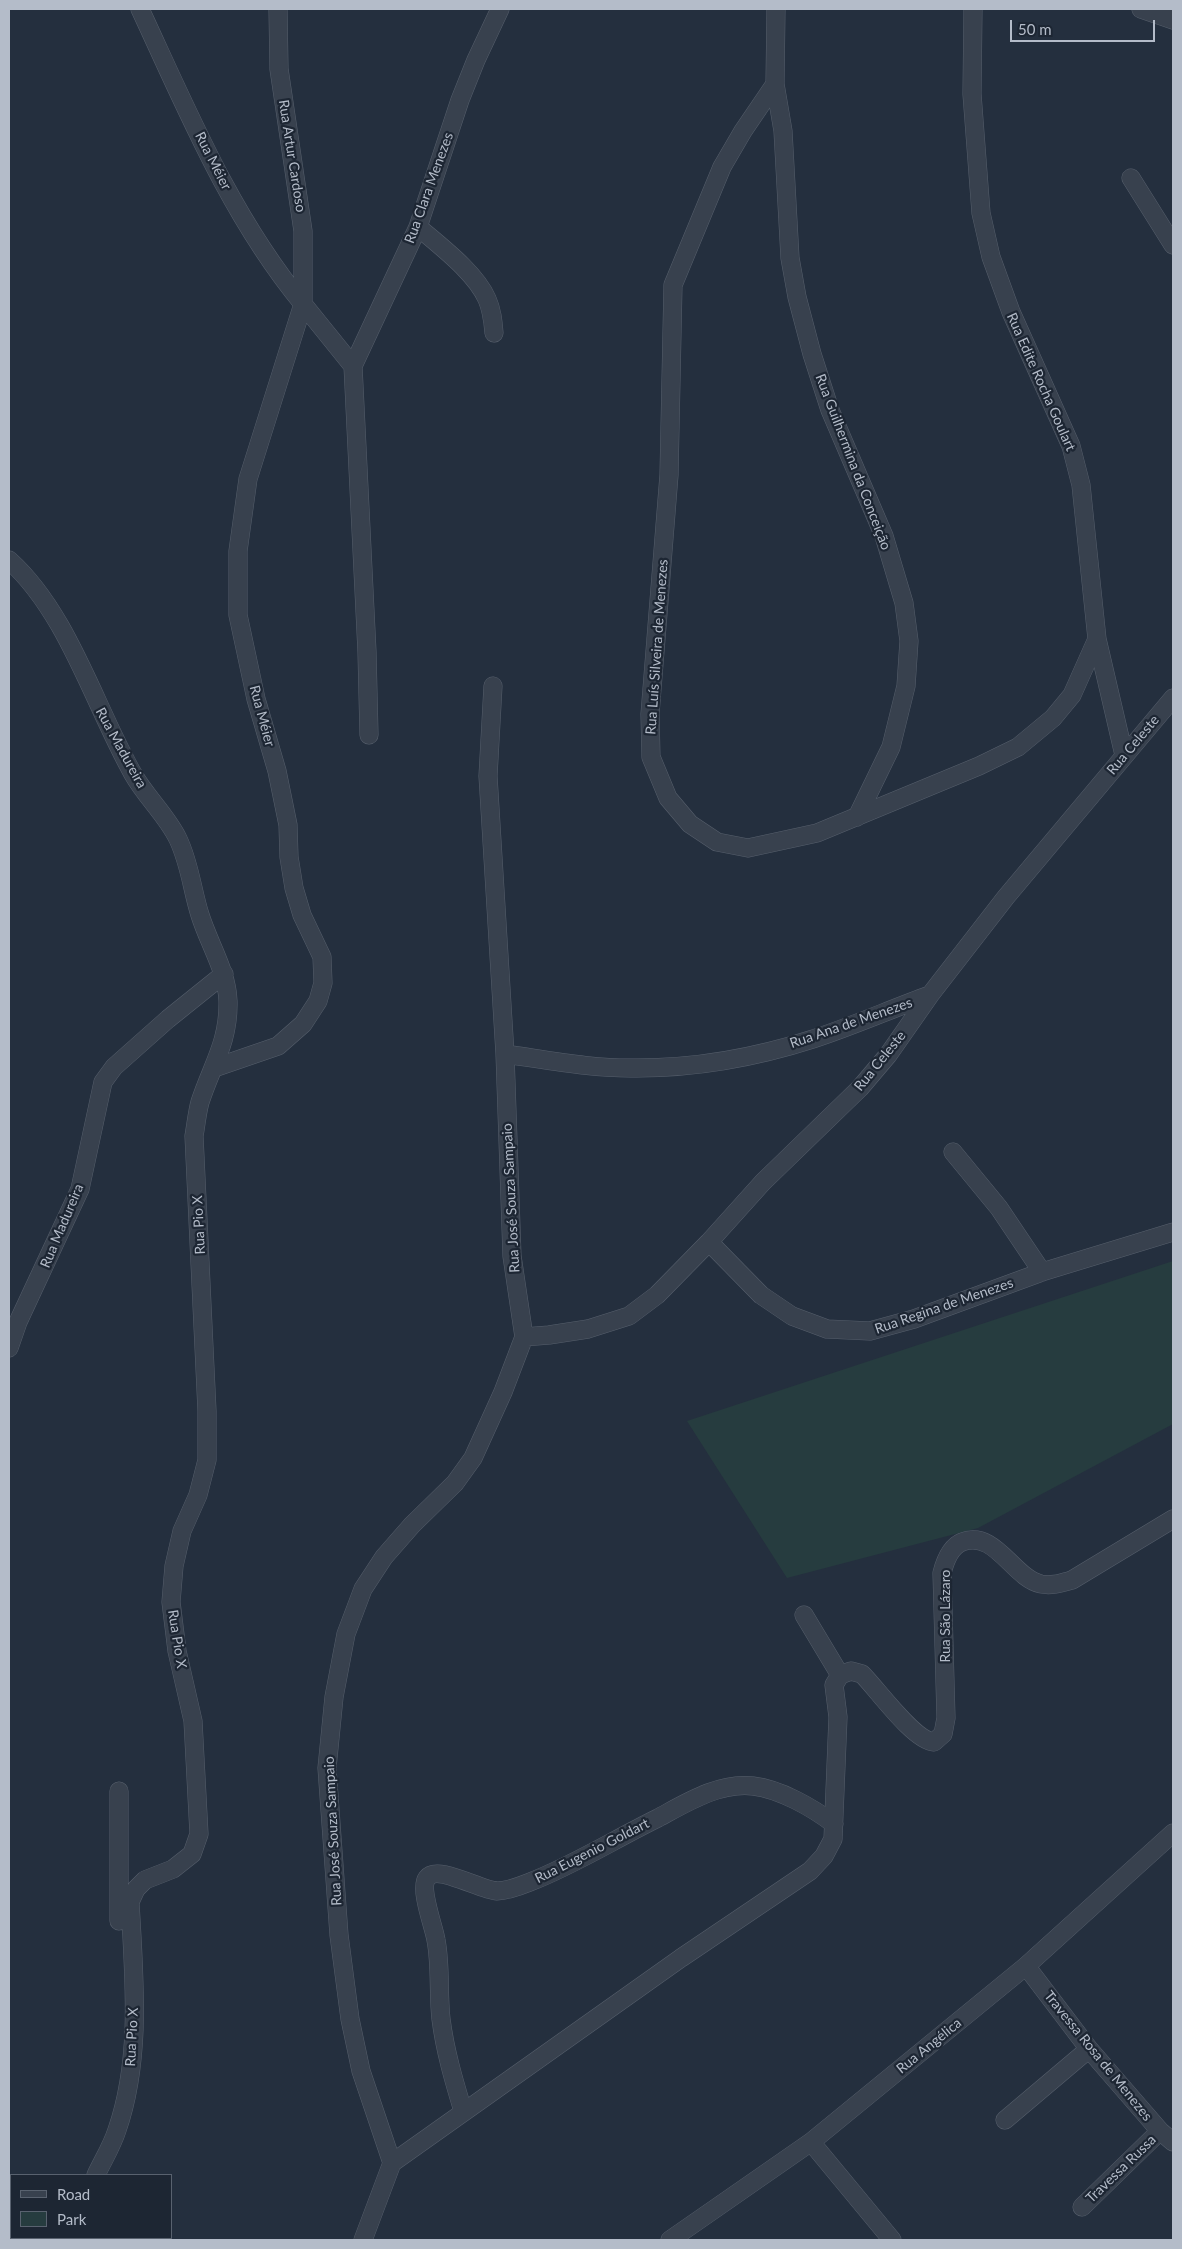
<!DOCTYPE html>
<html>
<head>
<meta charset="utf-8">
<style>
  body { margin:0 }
  #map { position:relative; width:1182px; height:2249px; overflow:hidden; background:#242f3e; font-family:Lato,sans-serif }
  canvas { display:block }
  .frame { position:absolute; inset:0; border:10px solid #b4bcc9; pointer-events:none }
  .legend { position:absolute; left:10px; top:2174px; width:162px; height:65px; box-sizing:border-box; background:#1d2633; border:1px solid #59626f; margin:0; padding:6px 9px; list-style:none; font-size:15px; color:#b4bcc9 }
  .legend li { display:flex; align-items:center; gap:10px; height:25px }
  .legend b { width:25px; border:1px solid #59626f }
  .scale { position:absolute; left:1010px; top:20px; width:145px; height:22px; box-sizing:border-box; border:2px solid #b4bcc9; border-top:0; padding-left:6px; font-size:15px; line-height:18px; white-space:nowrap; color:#b4bcc9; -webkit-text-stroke:4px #1d2633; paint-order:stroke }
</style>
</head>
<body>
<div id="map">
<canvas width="1182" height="2249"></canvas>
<div class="frame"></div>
<ul class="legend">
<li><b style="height:6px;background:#38414e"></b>Road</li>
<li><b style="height:14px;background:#263c3f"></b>Park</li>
</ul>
<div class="scale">50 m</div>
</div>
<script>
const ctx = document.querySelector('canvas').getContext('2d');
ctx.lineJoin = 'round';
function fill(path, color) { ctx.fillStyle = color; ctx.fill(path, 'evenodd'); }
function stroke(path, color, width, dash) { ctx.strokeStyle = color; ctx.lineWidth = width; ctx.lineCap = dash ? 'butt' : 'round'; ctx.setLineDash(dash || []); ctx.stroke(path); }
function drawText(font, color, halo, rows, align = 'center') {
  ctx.font = font + ' Lato,sans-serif'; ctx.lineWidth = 4.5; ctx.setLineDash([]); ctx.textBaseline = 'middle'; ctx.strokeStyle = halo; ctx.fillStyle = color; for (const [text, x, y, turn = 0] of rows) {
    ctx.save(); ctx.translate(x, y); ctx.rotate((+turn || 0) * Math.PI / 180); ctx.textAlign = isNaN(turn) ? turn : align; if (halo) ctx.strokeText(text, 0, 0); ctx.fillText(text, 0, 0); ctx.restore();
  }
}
fill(new Path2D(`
  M1173 1261V1424L978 1528 787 1578 687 1421Z`), '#263c3f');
const minor = new Path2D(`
  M140 9C187 110 231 217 303 304L248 479 238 551V615L256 699 277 771 288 825 289 857 294 888 302 915 322 957 323 983 318 1001 303 1024 278 1046 214 1068
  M278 9 279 69 303 231V304L353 366
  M776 9 775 84 783 131 790 258 797 297 812 354 830 410 884 536 904 603 909 641 906 686 891 747 857 817
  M973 9 972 94 981 213 991 257 1011 312 1071 446 1081 485 1097 639 1124 755
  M1141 9 1173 20
  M775 84 743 131 722 167 673 285 669 475 650 714 651 757 668 798 690 824 717 842 748 848 817 833 979 766 1018 747 1053 718 1072 695 1097 639
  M1131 178 1173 245
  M418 227C440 246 475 272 487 299 492 310 493 321 494 333
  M9 560C68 613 94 705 133 774 146 797 167 816 178 839 190 864 192 890 200 915 209 944 227 971 228 1001 229 1042 212 1065 200 1102 197 1113 196 1125 194 1136L207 1411V1460L198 1495 182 1531 174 1566 171 1602 177 1651 193 1721 199 1834 192 1854 173 1869 145 1880 136 1889 130 1902C134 1977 142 2058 117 2130 112 2146 103 2160 96 2175
  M369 735 367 652 353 366 418 227 460 100 476 60 500 9
  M505 1054C548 1060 593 1069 637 1068 696 1068 757 1057 813 1039 853 1026 891 1009 930 995
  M953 1152 999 1208 1042 1272
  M709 1242 761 1295 792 1316 827 1329 870 1331 914 1319 1042 1272 1173 1232
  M524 1337 549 1335 588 1329 629 1316 657 1295 709 1242 763 1182 860 1088 888 1055 930 995 1006 897 1173 698
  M9 1348 18 1322 80 1189 103 1082 114 1067 168 1019 224 974
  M804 1615 840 1675 851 1671 862 1674C878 1690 914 1741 934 1742L943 1734 946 1718 942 1573C945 1561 950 1547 962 1542 995 1529 1013 1578 1041 1584 1052 1586 1061 1583 1072 1580L1173 1519
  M119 1921V1791
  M1026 1966 1089 2049 1160 2131 1173 2142
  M463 2111C454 2081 445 2051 441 2019 438 1993 441 1966 436 1940 434 1927 419 1889 427 1878 437 1864 480 1890 497 1891 508 1891 520 1886 530 1882 574 1865 615 1839 658 1818 686 1803 719 1782 753 1786 780 1789 813 1808 834 1824
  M1005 2120 1089 2049
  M811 2142 892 2240
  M392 2163 681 1958 810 1871 824 1856 833 1839 838 1717 834 1685 840 1675
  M1082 2207 1160 2131
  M65 2240 66 2238
  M363 2240 392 2163 361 2071 350 2019 339 1935 327 1768 334 1697 346 1634 363 1589 384 1557 412 1525 455 1483 473 1458 503 1392 524 1337 512 1256 505 1054 488 776 493 686
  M670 2240 811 2142 1026 1966 1173 1833`);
stroke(minor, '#565f6c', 19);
stroke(minor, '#38414e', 18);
drawText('14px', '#b4bcc9', '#1d2633', [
  ["Rua Artur Cardoso",292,156,81],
  ["Rua Méier",213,161,63],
  ["Rua Clara Menezes",429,188,-70],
  ["Rua Edite Rocha Goulart",1041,382,66],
  ["Rua Guilhermina da Conceição",853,462,69],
  ["Rua Luís Silveira de Menezes",657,647,-86],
  ["Rua Méier",262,716,75],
  ["Rua Celeste",1133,745,-50],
  ["Rua Madureira",121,748,61],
  ["Rua Ana de Menezes",851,1023,-19],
  ["Rua Celeste",880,1061,-51],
  ["Rua José Souza Sampaio",511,1198,-93],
  ["Rua Pio X",199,1225,-93],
  ["Rua Madureira",62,1226,-67],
  ["Rua Regina de Menezes",944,1306,-19],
  ["Rua São Lázaro",945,1616,-90],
  ["Rua Pio X",177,1639,81],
  ["Rua José Souza Sampaio",333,1831,-93],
  ["Rua Eugenio Goldart",592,1851,-27],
  ["Rua Pio X",132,2037,-87],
  ["Rua Angélica",929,2046,-39],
  ["Travessa Rosa de Menezes",1098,2056,51],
  ["Travessa Russa",1121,2169,-44]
]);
</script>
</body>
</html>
